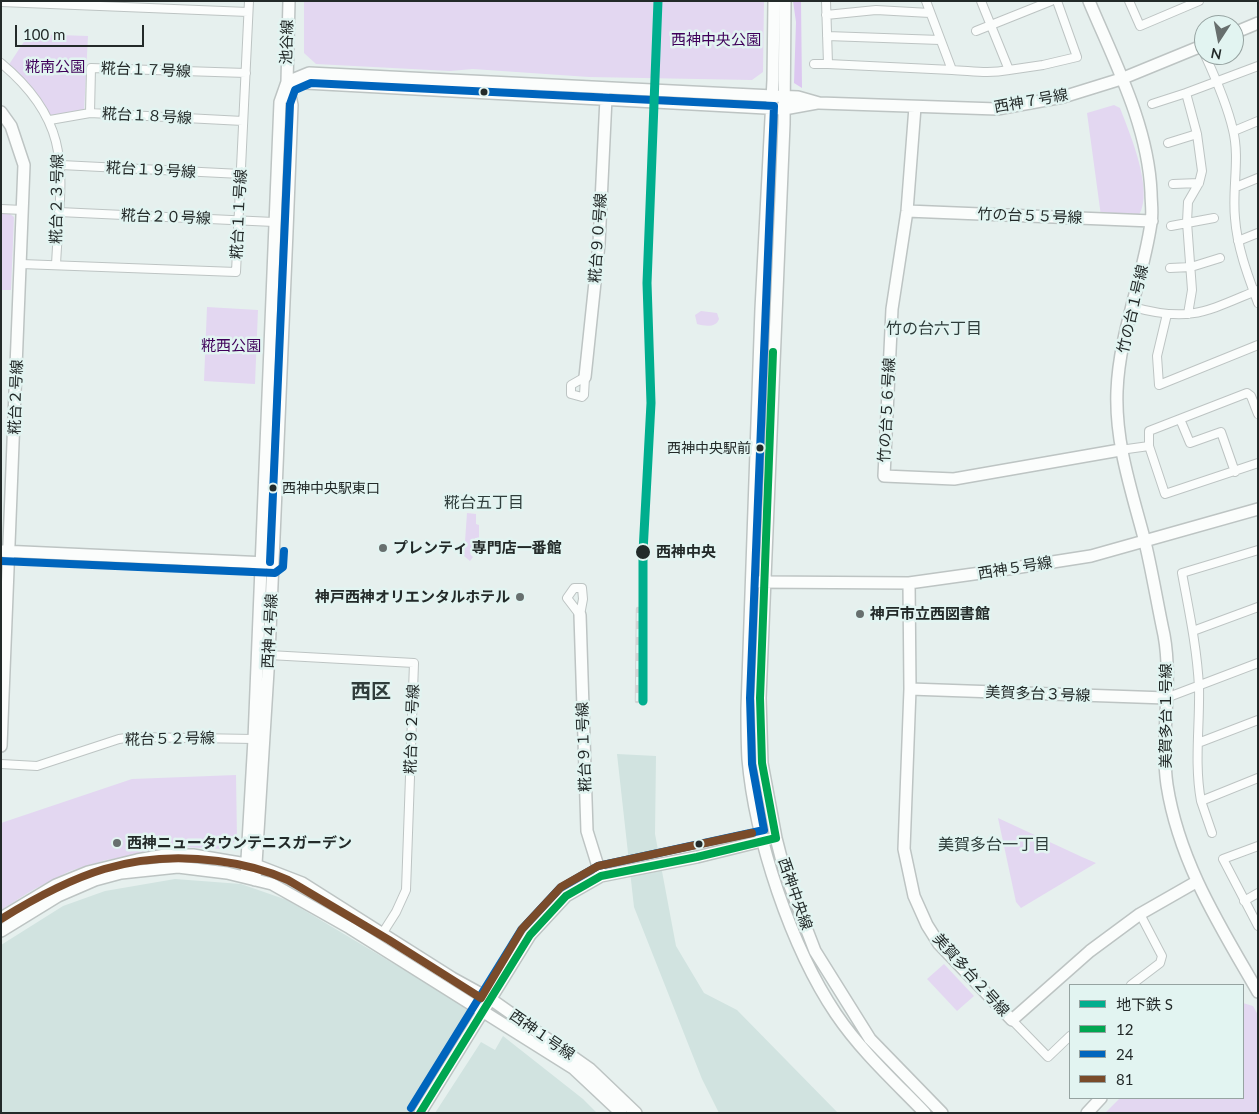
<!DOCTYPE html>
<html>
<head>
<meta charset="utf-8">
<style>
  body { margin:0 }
  #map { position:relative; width:1259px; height:1114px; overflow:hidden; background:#e6f0ee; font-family:Lato,"Noto Sans JP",sans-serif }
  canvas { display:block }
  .frame { position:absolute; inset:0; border:2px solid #232a29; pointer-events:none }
  .legend { position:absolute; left:1069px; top:984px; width:175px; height:115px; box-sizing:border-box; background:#e2f4f1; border:1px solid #96a3a1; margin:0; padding:6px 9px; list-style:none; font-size:15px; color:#232a29 }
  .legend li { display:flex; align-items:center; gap:10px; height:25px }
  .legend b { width:25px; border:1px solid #96a3a1 }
  .north { position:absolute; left:1194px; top:15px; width:50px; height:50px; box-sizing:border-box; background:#e2f4f1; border:1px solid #96a3a1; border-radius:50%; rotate:191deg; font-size:14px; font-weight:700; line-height:20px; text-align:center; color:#232a29 }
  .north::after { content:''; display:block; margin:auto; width:18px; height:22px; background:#676f6e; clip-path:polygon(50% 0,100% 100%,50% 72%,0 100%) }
  .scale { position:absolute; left:15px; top:25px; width:129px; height:22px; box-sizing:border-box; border:2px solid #232a29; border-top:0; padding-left:6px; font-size:15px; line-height:18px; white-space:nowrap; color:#232a29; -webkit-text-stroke:4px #e2f4f1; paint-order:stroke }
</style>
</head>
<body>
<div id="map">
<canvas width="1259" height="1114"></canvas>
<div class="frame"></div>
<ul class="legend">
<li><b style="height:6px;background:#00ae8e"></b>地下鉄 S</li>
<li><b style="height:6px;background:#00a651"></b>12</li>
<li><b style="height:6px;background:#0065bd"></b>24</li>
<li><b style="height:6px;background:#7a4b2a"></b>81</li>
</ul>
<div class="north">N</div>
<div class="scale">100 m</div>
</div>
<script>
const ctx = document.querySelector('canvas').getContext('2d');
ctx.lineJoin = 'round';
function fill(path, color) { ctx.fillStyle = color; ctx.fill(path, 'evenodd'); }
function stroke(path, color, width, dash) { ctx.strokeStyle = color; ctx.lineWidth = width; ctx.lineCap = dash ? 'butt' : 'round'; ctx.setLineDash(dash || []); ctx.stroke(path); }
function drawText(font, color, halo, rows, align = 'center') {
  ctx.font = font + ' Lato,"Noto Sans JP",sans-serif'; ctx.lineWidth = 5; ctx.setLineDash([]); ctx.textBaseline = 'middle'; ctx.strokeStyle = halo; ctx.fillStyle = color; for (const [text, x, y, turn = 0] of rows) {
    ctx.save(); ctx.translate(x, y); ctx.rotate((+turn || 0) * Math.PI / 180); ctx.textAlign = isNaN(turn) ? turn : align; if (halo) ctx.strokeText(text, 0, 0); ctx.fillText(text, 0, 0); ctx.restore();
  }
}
fill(new Path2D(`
  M617 754 656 756 655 834 676 946 704 993 737 1010 838 1113H719L702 1079 634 907Z
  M175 879 241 884 287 900 478 1014 415 1113H1V945L63 906 105 891Z
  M503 1036 583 1099 597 1113H435L481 1042 495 1050Z`), '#d1e3e0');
fill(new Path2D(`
  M304 1H764L763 72 752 80 589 77 473 69 450 71 316 64 304 53Z
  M29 34 88 36 84 111 52 117 28 83 8 66Z
  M1114 105 1120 108C1130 134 1154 190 1139 215L1101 216 1087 113Z
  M1 213H9L14 217 11 290H1Z
  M207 307 258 310 255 384 204 381Z
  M701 311 717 313 719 319C716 328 705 326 697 324L695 315Z
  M467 513 476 514V524L479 525V538H475V548L470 554 473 557 470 561 464 556Z
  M236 775 237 840 223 849 183 847 106 860 70 871 31 891 1 910V823L132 779Z
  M998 818 1082 857 1096 863 1021 908 1016 902Z
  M944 964 974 996 957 1011 927 979Z
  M1243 1003 1253 1006 1258 1015V1113H1105L1120 1098H1243Z`), '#e3d7f1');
fill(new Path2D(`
  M793 1H801L802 88 794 83 796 22Z`), '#dcc7f0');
const street = new Path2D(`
  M826 1 828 64 952 70 926 1
  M981 1 1009 70 1043 65 1077 57 1057 1
  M1129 1 1140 26 1199 1
  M1 2 248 12
  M826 15 876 10 930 13
  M976 31 1051 1
  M827 36 940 40
  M1205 55C1216 79 1227 104 1233 130 1240 158 1232 189 1235 218 1237 247 1248 276 1258 303
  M1 63C77 126 60 177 56 265
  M814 64H828
  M952 70C974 71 987 74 1009 70
  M1152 104 1186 93
  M90 113 91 68 246 73
  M50 120 90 113 243 121
  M1234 131 1258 121
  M1168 143 1197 134
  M61 165 241 174
  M1173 184 1199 183
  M1236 187 1258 178
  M1 209 23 210
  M59 212 274 222
  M1171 226 1214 218
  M1238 241 1258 233
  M21 264 236 272 249 1
  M1170 268 1191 267 1220 258
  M1133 307C1190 323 1207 311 1258 290
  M1167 314 1157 356 1159 385 1258 345
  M1188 314 1192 290 1187 222 1188 202 1199 183 1202 171 1197 134 1186 93 1258 66
  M585 377 584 395 582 397 571 394V385Z
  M1258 414 1251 396 1247 393 1149 431V446L1165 494 1258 463
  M1180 419 1190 443 1221 432 1235 472
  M1120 450 1149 446
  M1258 550 1182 573C1189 611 1197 648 1199 687 1200 725 1194 763 1201 801L1258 778
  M574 588H582L583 599 580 615 567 598Z
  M1193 631 1258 607
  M269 655 414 663 406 890 396 912 382 934
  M1166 698 1258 663
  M1198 743 1258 720
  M1 764 37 766 119 739 133 737 254 739
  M1201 801 1212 833
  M1258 846 1223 859 1258 926
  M1244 901 1258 893
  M1131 985 1160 963 1162 956 1140 914
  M1012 1020 1048 1057 1070 1036`);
const secondary = new Path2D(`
  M774 1 773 80 761 309 747 709C747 726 747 742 748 759 755 839 791 947 836 1014 861 1051 894 1081 925 1113
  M785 1 784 124 760 698 762 763 776 838 785 873 815 951 870 1039 942 1113
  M1089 1C1115 63 1148 125 1151 192 1151 203 1153 213 1151 223 1143 279 1119 334 1117 391 1115 442 1131 489 1144 538 1152 570 1157 603 1164 635 1173 684 1160 735 1167 785 1179 862 1220 926 1258 992
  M1234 33 1258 23
  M287 82 289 1
  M915 107 907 211 892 309 884 476 954 479 1120 450
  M1 112 11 126 24 165 1 746
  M907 211 1152 221
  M585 377 599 244 606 98
  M1 551 267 563
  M758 582 909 583 995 571 1091 556 1258 509
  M909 583 910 689 904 849 914 896 927 925 939 944 1012 1020 1090 951 1140 914 1196 882
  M580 615 587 831 601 876
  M910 689 1166 698
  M246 877 254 739 280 102 287 82 309 73 773 96 798 97 819 103 997 109 1063 97 1121 79 1204 45
  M255 880 269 655 287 231 292 105 287 82 784 109 817 103
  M1 918 56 885 88 872 137 860 165 855H193L258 866 302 883 452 978 492 1000 590 1069 636 1113
  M1 931 58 896 95 880 121 873 178 867 227 873 272 884 350 928 573 1068 621 1113
  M420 1113 530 935 566 896 601 876 697 857 770 839
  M1087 1113 1101 1098`);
stroke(street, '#bdc4c3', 10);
stroke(secondary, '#bdc4c3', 14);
stroke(street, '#fbfdfc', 8);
stroke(secondary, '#fbfdfc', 11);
const rail = new Path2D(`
  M637 701 638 609`);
stroke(rail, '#d2d4d4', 4.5);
stroke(rail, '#e2f4f1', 2.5, [8]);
stroke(new Path2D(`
  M773 352 760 698 762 763 776 838
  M420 1113 530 935 566 896 601 876 697 857 776 838`), '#00a651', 8);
stroke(new Path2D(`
  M1 561 275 573 283 567 284 551
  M270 562 290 104 295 90 311 83 774 106 750 698 752 764 764 830 598 866 560 888 521 930 411 1108`), '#0065bd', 8);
stroke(new Path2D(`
  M1 919C72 875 133 849 218 861 242 864 266 870 288 880L389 940 481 998 522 929 561 887 598 866 752 833`), '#7a4b2a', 8);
stroke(new Path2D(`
  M643 701V552L651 403 647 283 658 1`), '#00ae8e', 9);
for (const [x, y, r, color] of [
  [484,92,4.5,"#232a29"],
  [760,448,4.5,"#232a29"],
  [273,488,4.5,"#232a29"],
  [383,548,5,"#676f6e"],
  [643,552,8,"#232a29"],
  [520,597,5,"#676f6e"],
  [860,614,5,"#676f6e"],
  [117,843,5,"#676f6e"],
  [699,844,4.5,"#232a29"]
]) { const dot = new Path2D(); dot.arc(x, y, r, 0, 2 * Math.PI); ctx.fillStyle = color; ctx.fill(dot); stroke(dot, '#e2f4f1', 2); }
drawText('14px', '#232a29', '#e2f4f1', [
  ["西神中央駅前",751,448],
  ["西神中央駅東口",282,488,"left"]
], 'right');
drawText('15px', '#3f005a', '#e2f4f1', [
  ["西神中央公園",716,40],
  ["糀南公園",55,67],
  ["糀西公園",231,346]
]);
drawText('15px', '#232a29', '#e2f4f1', [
  ["池谷線",287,42,-88],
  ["糀台１７号線",146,70,2],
  ["西神７号線",1031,101,-10],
  ["糀台１８号線",147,116,3],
  ["糀台１９号線",151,170,3],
  ["糀台２３号線",57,199,-89],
  ["糀台１１号線",239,214,-87],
  ["竹の台５５号線",1030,216,2],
  ["糀台２０号線",166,217,2],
  ["糀台９０号線",598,238,-86],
  ["竹の台１号線",1133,309,-77],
  ["糀台２号線",16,397,-88],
  ["竹の台５６号線",887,410,-87],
  ["西神５号線",1015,568,-9],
  ["西神４号線",270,631,-87],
  ["美賀多台３号線",1038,694,2],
  ["美賀多台１号線",1166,716,-90],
  ["糀台９２号線",412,729,-88],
  ["糀台５２号線",170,739,-1],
  ["糀台９１号線",584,747,-92],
  ["西神中央線",795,894,71],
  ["美賀多台２号線",971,975,48],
  ["西神１号線",542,1035,35]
]);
drawText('bold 15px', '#232a29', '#e2f4f1', [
  ["プレンティ 専門店一番館",393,548],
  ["神戸西神オリエンタルホテル",510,597,"right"],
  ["神戸市立西図書館",870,614],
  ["西神ニュータウンテニスガーデン",127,843]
], 'left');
drawText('bold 15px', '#232a29', '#e2f4f1', [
  ["西神中央",656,552]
], 'left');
drawText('16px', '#2f3d3b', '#e2f4f1', [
  ["竹の台六丁目",934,329],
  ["糀台五丁目",484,503],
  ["美賀多台一丁目",994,845]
]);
drawText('bold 20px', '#2f3d3b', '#e2f4f1', [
  ["西区",371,692]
]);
</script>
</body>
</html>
